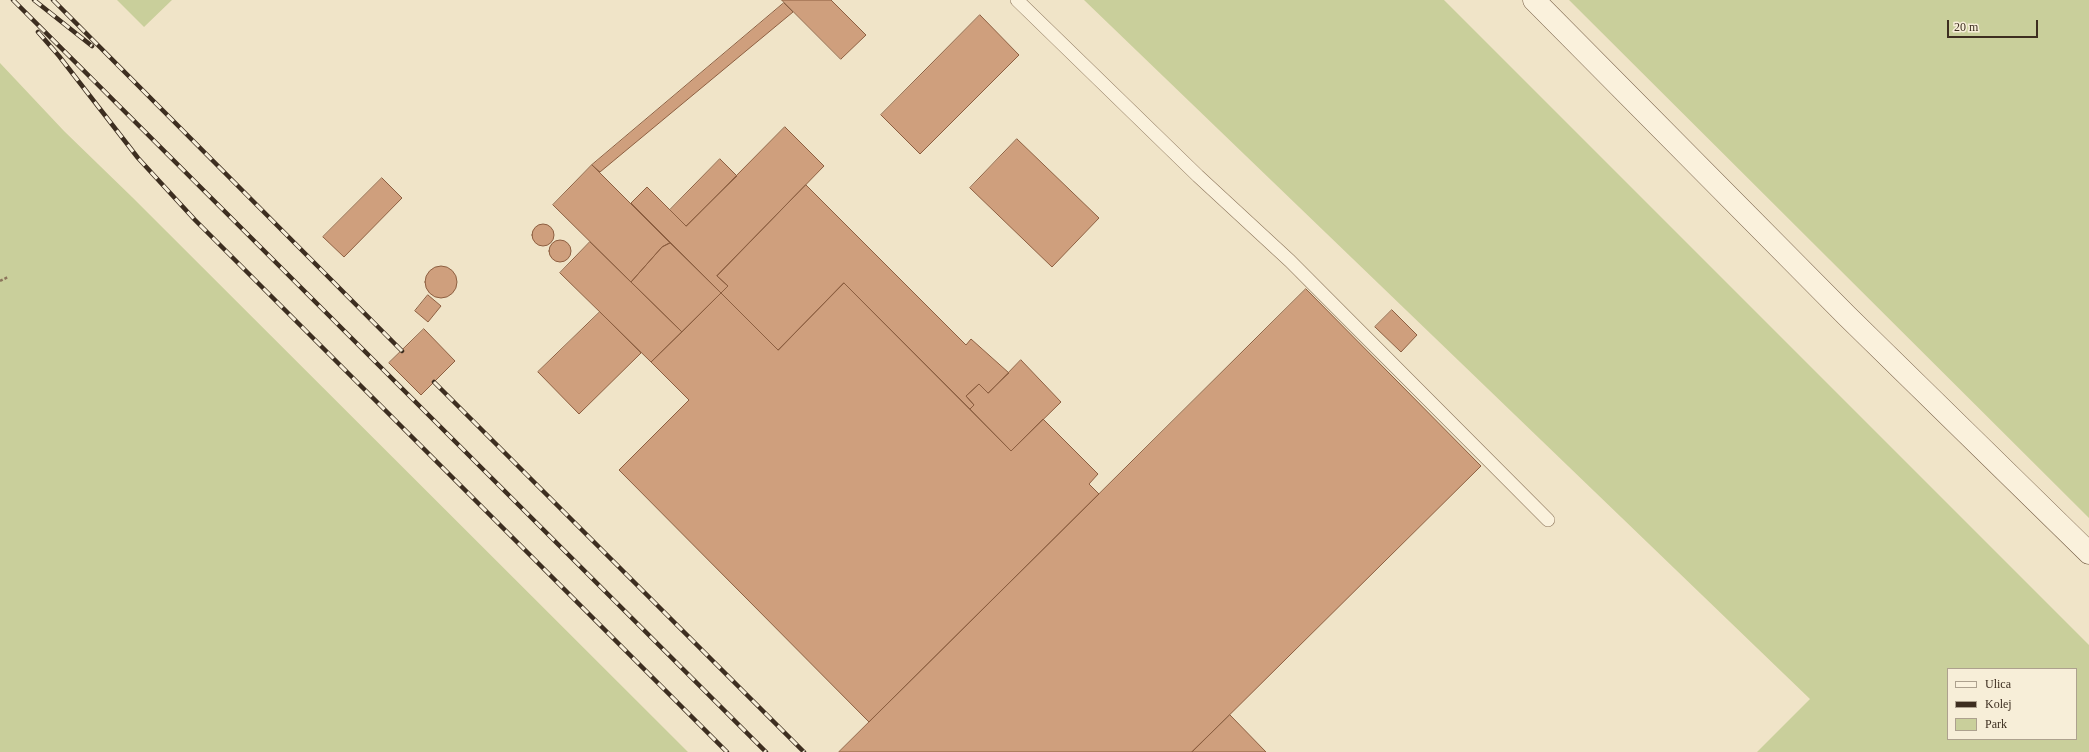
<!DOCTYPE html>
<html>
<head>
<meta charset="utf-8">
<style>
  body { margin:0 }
  #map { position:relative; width:2089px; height:752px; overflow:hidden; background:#f0e4c8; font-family:Georgia,serif }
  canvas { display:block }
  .legend { position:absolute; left:1947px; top:668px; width:130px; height:72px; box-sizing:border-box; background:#f7eed8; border:1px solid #ada18e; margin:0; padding:5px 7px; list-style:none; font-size:12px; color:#3d2e20 }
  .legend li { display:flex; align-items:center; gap:8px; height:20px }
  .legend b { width:20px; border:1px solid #ada18e }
  .scale { position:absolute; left:1947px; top:20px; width:91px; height:18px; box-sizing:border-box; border:2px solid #3d2e20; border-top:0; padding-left:5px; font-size:12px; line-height:14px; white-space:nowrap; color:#3d2e20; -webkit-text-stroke:3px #f7eed8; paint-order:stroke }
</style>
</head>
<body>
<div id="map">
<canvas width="2089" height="752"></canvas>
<ul class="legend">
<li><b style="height:5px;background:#faf1dc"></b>Ulica</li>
<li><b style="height:5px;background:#3d2e20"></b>Kolej</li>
<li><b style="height:11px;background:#c9cf9b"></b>Park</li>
</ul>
<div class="scale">20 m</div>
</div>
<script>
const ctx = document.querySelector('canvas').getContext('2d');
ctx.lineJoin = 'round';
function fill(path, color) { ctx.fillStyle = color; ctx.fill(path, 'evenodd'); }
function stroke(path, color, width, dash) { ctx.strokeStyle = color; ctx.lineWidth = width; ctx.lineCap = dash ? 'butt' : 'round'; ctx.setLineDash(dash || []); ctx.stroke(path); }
fill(new Path2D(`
  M117 0H172L144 27Z
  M1084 0H1444L2089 645V752H1757L1810 699ZM1948 669H2076V739H1948Z
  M1569 0H2089V518Z
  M0 63 64 131 132 197 688 752H0Z`), '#c9cf9b');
const building = new Path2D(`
  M782 0H831L866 35 841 59Z
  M784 3 793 12 600 172 592 165Z
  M980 15 1019 55 920 154 881 115Z
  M785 127 824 166 717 276 728 286 721 293 631 203 647 187 686 226Z
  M1017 139 1099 218 1052 267 970 188Z
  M720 159 737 176 686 226 670 210Z
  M592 165 670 243 662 247 631 282 553 205Z
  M382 178 402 198 344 257 323 237Z
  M806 185 966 345 971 339 1009 373 988 393 979 384 966 396 974 405 970 409 844 283 778 350 721 293 728 286 717 276Z
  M532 235a11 11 0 1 1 22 0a11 11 0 1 1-22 0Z
  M549 251a11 11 0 1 1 22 0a11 11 0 1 1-22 0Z
  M590 242 682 332 651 362 560 273Z
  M670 243 721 293 682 332 631 282 662 247Z
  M425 282a16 16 0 1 1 32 0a16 16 0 1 1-32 0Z
  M844 283 1011 451 1043 419 1098 474 1089 484 1099 494 869 722 619 470 689 400 651 362 721 293 778 350Z
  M1306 289 1481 466 1192 752H839Z
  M428 295 441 306 428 322 415 311Z
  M1392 310 1417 335 1401 352 1375 327Z
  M600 312 641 353 579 414 538 372Z
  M424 329 455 361 421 395 389 363Z
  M1021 360 1061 402 1011 451 970 409 974 405 966 396 979 384 988 393Z
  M1230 715 1266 752H1192Z`);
fill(building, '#cf9f7d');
stroke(building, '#8d5f41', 1);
const lane = new Path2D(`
  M1017 0 1198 176 1290 261 1548 520`);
const secondary = new Path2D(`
  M1534 0 1847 316 2089 553`);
stroke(lane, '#8d765c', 14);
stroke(secondary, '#6f573f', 23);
stroke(new Path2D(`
  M0 281 8 277`), '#8d765c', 2.5, [3, 2]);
stroke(lane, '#faf1dc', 13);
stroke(secondary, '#faf1dc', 22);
const rail = new Path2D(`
  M13 0 766 752
  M34 0 92 46
  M53 0 402 351
  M38 32 59 56 138 158 195 220 727 752
  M434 382 804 752`);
stroke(rail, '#3d2e20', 4.5);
stroke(rail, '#f7eed8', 3, [9]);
</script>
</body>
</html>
